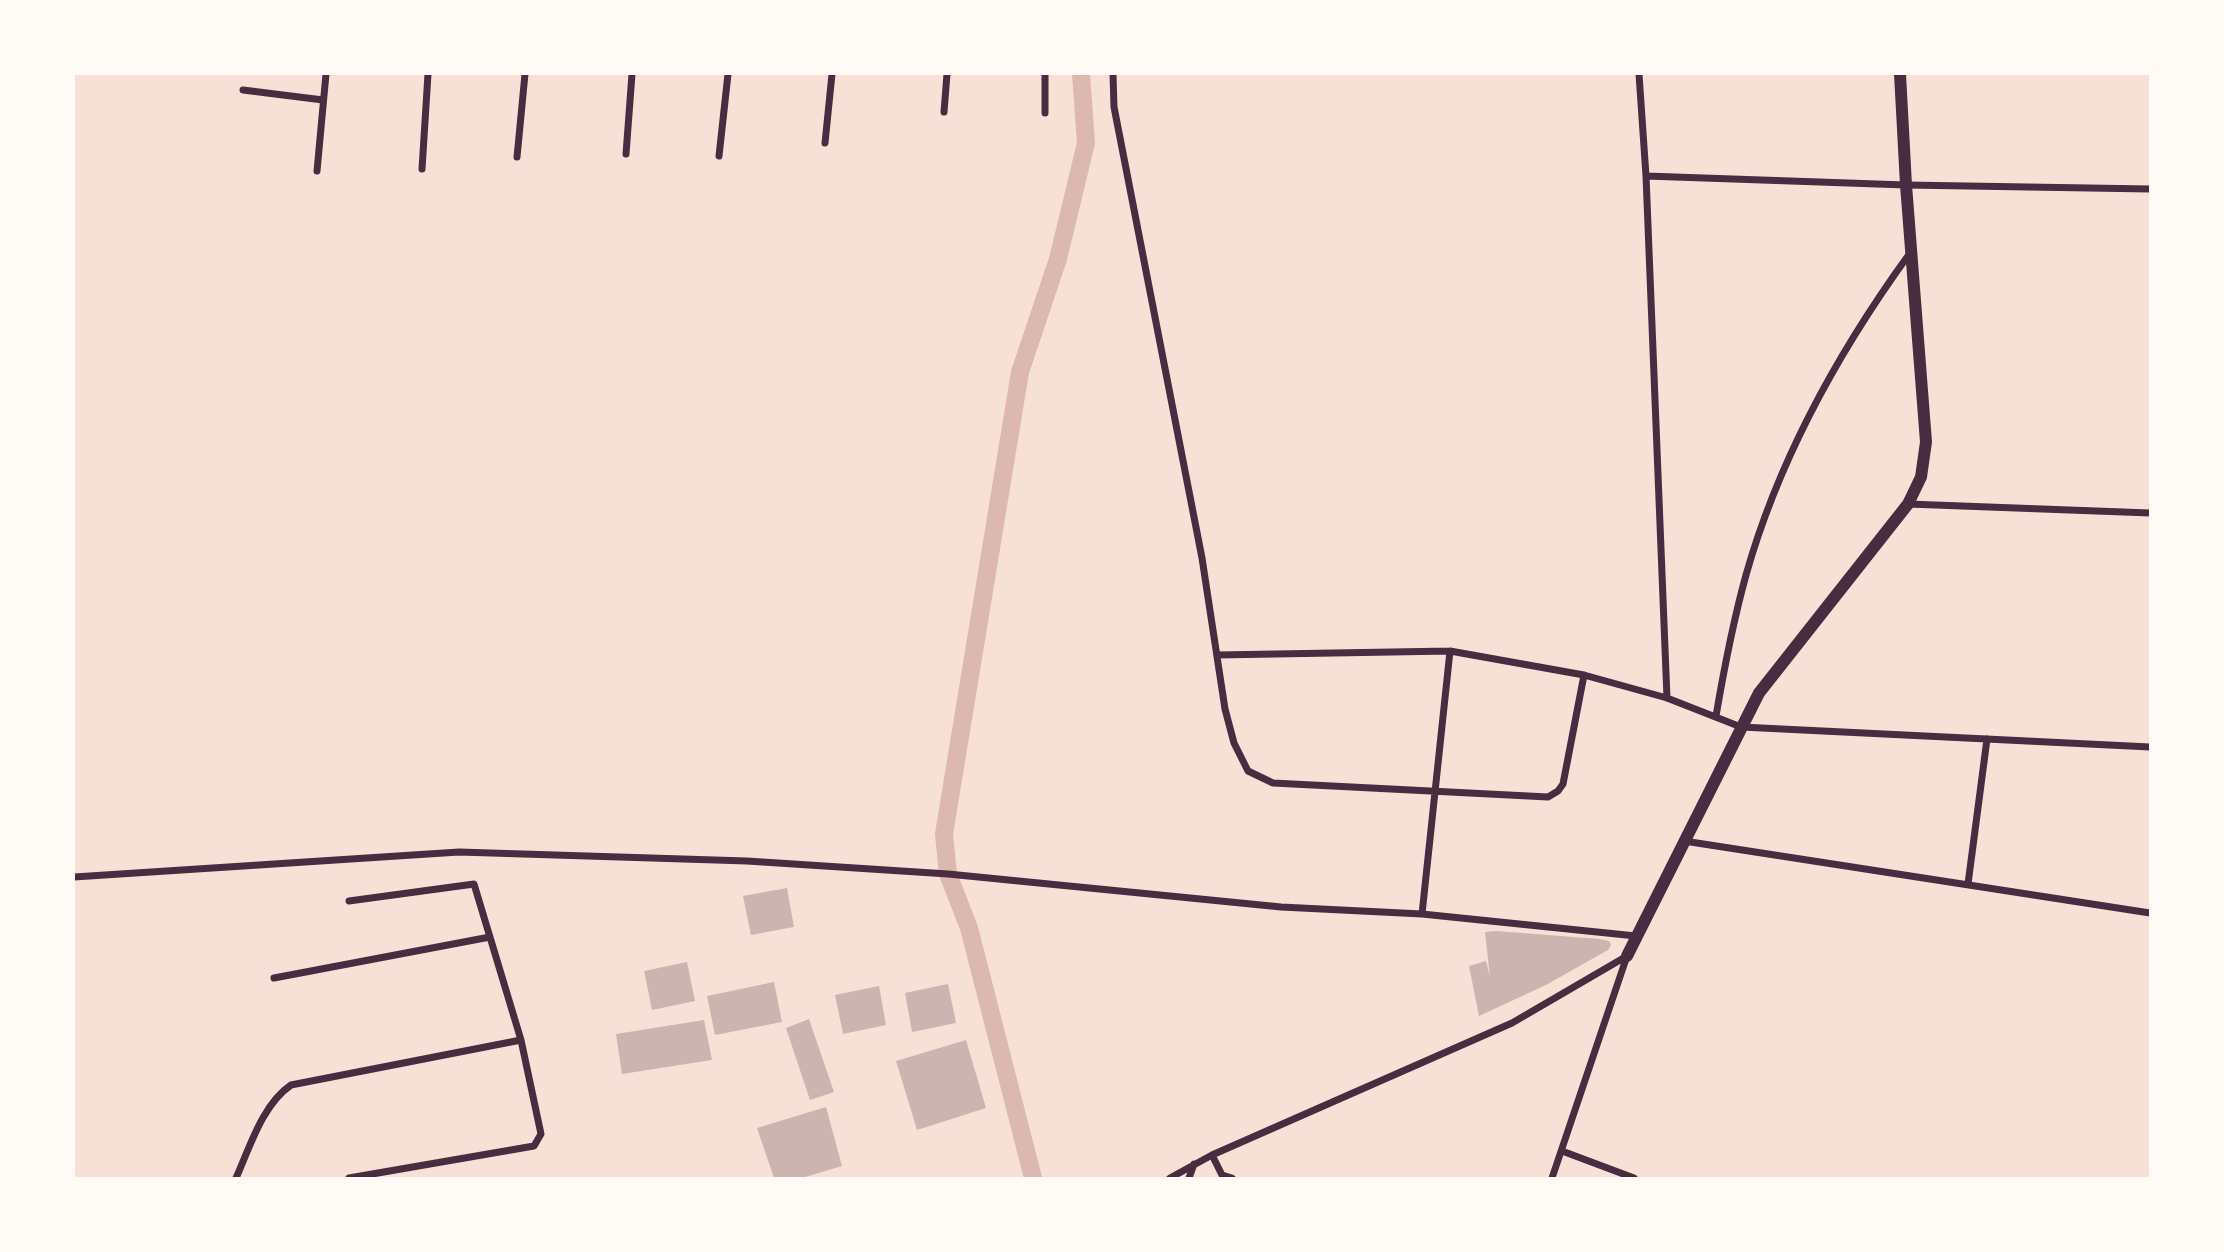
<!DOCTYPE html>
<html>
<head>
<meta charset="utf-8">
<style>
  body { margin:0 }
  #map { position:relative; width:2224px; height:1252px; overflow:hidden; background:#f7e1d7; font-family:Manrope,sans-serif }
  canvas { display:block }
  .frame { position:absolute; inset:0; border:75px solid #fffaf5; pointer-events:none }
</style>
</head>
<body>
<div id="map">
<canvas width="2224" height="1252"></canvas>
<div class="frame"></div>
</div>
<script>
const ctx = document.querySelector('canvas').getContext('2d');
ctx.lineJoin = 'round';
function stroke(path, color, width, dash) { ctx.strokeStyle = color; ctx.lineWidth = width; ctx.lineCap = dash ? 'butt' : 'round'; ctx.setLineDash(dash || []); ctx.stroke(path); }
function fill(path, color) { ctx.fillStyle = color; ctx.fill(path, 'evenodd'); }
stroke(new Path2D(`
  M1033 1178 969 928 948 874 944 834 1020 372 1058 259 1086 143 1081 74`), '#dcb8b0', 18);
fill(new Path2D(`
  M787 888 794 927 751 935 743 896Z
  M1496 931 1600 939 1609 941 1611 945 1608 950 1546 985 1479 1016 1469 966 1486 961 1490 977 1485 932Z
  M687 962 695 1001 652 1010 644 971Z
  M774 982 782 1022 715 1035 707 996Z
  M948 984 956 1023 912 1032 905 993Z
  M879 986 886 1025 843 1034 835 995Z
  M809 1019 834 1092 810 1100 786 1028Z
  M704 1020 712 1060 622 1074 616 1034Z
  M966 1040 986 1108 917 1130 896 1061Z
  M826 1107 842 1166 802 1178H774L757 1128Z`), '#ccb4b1');
stroke(new Path2D(`
  M1113 74 1114 107 1202 558 1225 709 1234 743 1248 771 1273 783 1548 797 1558 791 1563 784 1584 675
  M1639 74 1646 176 1667 698
  M243 90 323 100
  M944 112 947 74
  M1045 113V74
  M825 143 832 74
  M626 154 632 74
  M719 156 728 74
  M517 157 525 74
  M422 169 428 74
  M317 171 326 74
  M1646 176 1906 185 2150 189
  M1908 504 2150 513
  M1217 655 1450 651 1584 675 1667 698 1741 727 2150 747
  M1716 716C1724 669 1733 622 1746 575 1779 458 1838 352 1910 253
  M1684 841 2150 913
  M74 877 459 852 747 861 948 874 1281 907 1422 914 1636 936
  M1968 884 1987 739
  M1422 914 1450 651
  M274 978 490 937
  M1562 1151 1634 1178
  M1212 1155 1222 1175 1232 1178
  M236 1178C250 1147 262 1105 291 1085L521 1040
  M349 1178 534 1146 541 1134 521 1040 474 884 349 901
  M1170 1178 1212 1155 1512 1023 1627 956
  M1189 1178 1194 1164
  M1552 1178 1627 956`), '#4a2c40', 7);
stroke(new Path2D(`
  M1627 956 1759 693 1908 504 1921 477 1926 442 1906 185 1900 74`), '#4a2c40', 12);
</script>
</body>
</html>
